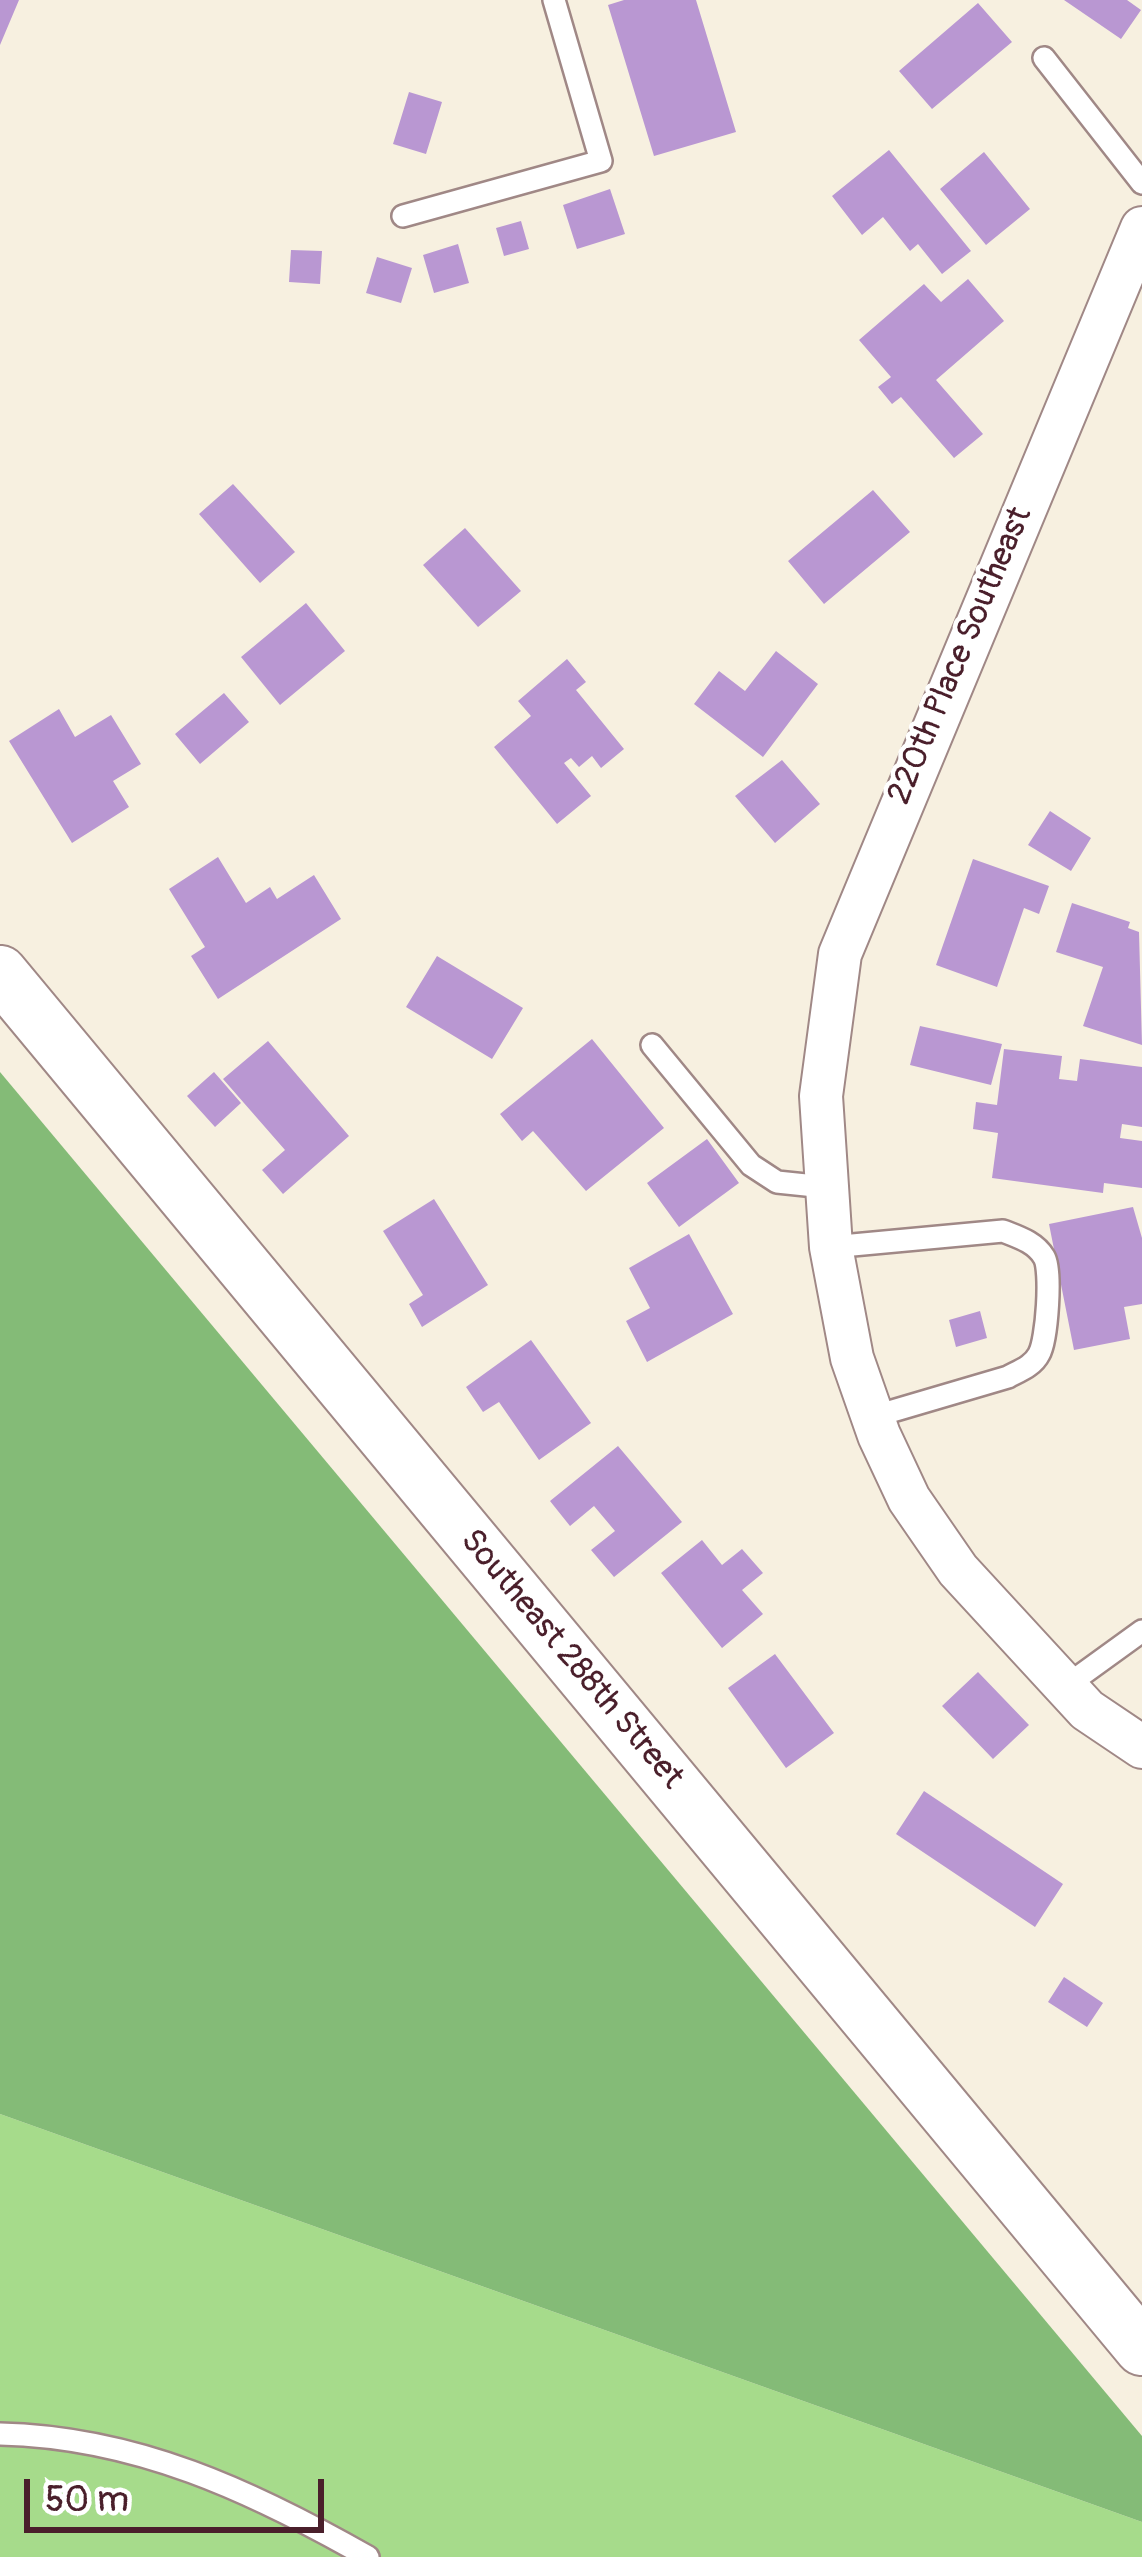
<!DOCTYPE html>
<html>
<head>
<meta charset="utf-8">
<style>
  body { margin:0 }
  #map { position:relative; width:1142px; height:2557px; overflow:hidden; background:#f7f0e0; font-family:Pangolin,sans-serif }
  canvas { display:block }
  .scale { position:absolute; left:24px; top:2479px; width:300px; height:54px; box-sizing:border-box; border:6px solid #4a1f2b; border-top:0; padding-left:15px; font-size:36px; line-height:42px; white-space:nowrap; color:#4a1f2b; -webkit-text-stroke:9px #fff; paint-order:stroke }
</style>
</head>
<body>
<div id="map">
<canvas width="1142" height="2557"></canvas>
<div class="scale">50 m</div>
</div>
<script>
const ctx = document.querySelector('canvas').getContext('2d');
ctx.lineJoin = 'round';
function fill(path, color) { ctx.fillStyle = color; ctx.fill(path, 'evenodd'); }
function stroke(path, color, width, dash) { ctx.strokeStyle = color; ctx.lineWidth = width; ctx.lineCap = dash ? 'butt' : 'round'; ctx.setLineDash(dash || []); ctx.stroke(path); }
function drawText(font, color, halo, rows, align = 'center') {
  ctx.font = font + ' Pangolin,sans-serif'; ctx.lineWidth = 9; ctx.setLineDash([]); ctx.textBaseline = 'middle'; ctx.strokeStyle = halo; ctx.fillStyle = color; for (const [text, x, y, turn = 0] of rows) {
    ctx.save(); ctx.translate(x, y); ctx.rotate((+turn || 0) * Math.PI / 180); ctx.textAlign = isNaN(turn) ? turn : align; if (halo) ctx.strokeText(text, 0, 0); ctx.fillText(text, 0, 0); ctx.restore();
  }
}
fill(new Path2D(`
  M0 2114 1142 2522V2557H0Z`), '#a6db8b');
fill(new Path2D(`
  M0 1072 1142 2436V2522L0 2114Z`), '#84bb77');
fill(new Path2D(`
  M0 0H19L0 45Z
  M624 0H696L736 132 654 156 608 5Z
  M1064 0H1127L1141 10 1121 39Z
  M978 3 1012 42 932 109 899 71Z
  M409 92 442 102 426 154 393 144Z
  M889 150 971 251 942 274 918 244 910 251 883 217 862 235 832 196Z
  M984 152 1030 209 986 245 940 189Z
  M610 189 625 234 577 249 563 205Z
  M521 221 529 249 504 256 496 228Z
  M458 244 469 283 434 293 423 255Z
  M291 250 322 251 320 284 289 282Z
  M377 257 412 268 401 303 366 293Z
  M968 279 1004 321 936 380 983 434 954 458 901 397 892 404 878 387 891 377 859 340 924 284 941 302Z
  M233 484 295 552 260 583 199 514Z
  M873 490 910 532 824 604 788 561Z
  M465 528 521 591 478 627 423 565Z
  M306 603 345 651 280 705 241 657Z
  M776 651 818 684 763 757 694 704 719 671 745 691Z
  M567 659 586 682 576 690 624 749 601 768 592 756 579 767 571 758 564 763 591 796 557 824 494 747 531 716 518 701Z
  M224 693 249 722 200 764 175 734Z
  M59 709 75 737 111 715 141 764 113 781 129 807 72 843 9 741Z
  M782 760 820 804 775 843 735 796Z
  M1050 811 1091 838 1071 871 1028 845Z
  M218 857 246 903 270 887 277 899 314 875 341 919 218 999 191 956 205 947 169 889Z
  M973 859 1049 886 1039 914 1024 908 997 987 936 965Z
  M1072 903 1130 922 1128 928 1139 932 1142 1045 1083 1026 1103 967 1056 952Z
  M437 956 523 1008 492 1059 406 1007Z
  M920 1026 1002 1044 991 1085 910 1065Z
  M592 1039 664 1128 586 1191 533 1131 522 1141 500 1114Z
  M268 1041 349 1136 283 1194 262 1170 285 1150 223 1079Z
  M1004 1049 1062 1056 1059 1079 1077 1081 1080 1059 1142 1067V1127L1122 1124 1120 1138 1142 1141V1188L1104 1183 1103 1193 992 1178 998 1133 973 1129 976 1102 997 1105Z
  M214 1072 241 1103 215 1127 187 1096Z
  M707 1139 739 1183 679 1227 647 1183Z
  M434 1199 488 1285 422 1327 409 1304 423 1295 383 1231Z
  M1133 1207 1142 1238V1304L1124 1307 1130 1339 1074 1350 1049 1224Z
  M689 1234 733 1314 647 1362 626 1321 650 1308 629 1268Z
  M980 1311 987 1338 956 1347 949 1320Z
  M531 1340 591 1423 539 1460 499 1402 483 1412 466 1387Z
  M618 1446 682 1522 614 1577 591 1550 615 1531 594 1506 570 1526 550 1501Z
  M702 1540 722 1565 742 1549 763 1573 742 1590 763 1614 722 1648 661 1573Z
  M775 1654 834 1733 786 1768 728 1688Z
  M978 1672 1029 1725 993 1759 942 1706Z
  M924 1791 1063 1884 1035 1927 896 1834Z
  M1064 1977 1103 2003 1087 2027 1048 2002Z`), '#b997d2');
const service = new Path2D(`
  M1044 58 1142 183
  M403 216 601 161 554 0
  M652 1045 751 1165 777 1182 825 1187
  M831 1247 1003 1231C1018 1237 1035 1242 1044 1257 1052 1270 1047 1340 1039 1354 1033 1366 1019 1371 1008 1377L872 1417
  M1066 1686 1142 1631
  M0 2434C136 2437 252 2491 368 2557`);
const minor = new Path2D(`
  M1142 228 840 954 821 1096 831 1247 852 1358 879 1435 909 1499 958 1570 1087 1710 1142 1747`);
const tertiary = new Path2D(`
  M0 973 1142 2348`);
stroke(service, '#a08886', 26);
stroke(minor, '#a08886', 46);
stroke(tertiary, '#a08886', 58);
stroke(service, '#fff', 21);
stroke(minor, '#fff', 42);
stroke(tertiary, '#fff', 54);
drawText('33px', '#4a1f2b', '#fff', [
  ["220th Place Southeast",961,656,-67],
  ["Southeast 288th Street",571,1660,50]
]);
</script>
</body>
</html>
